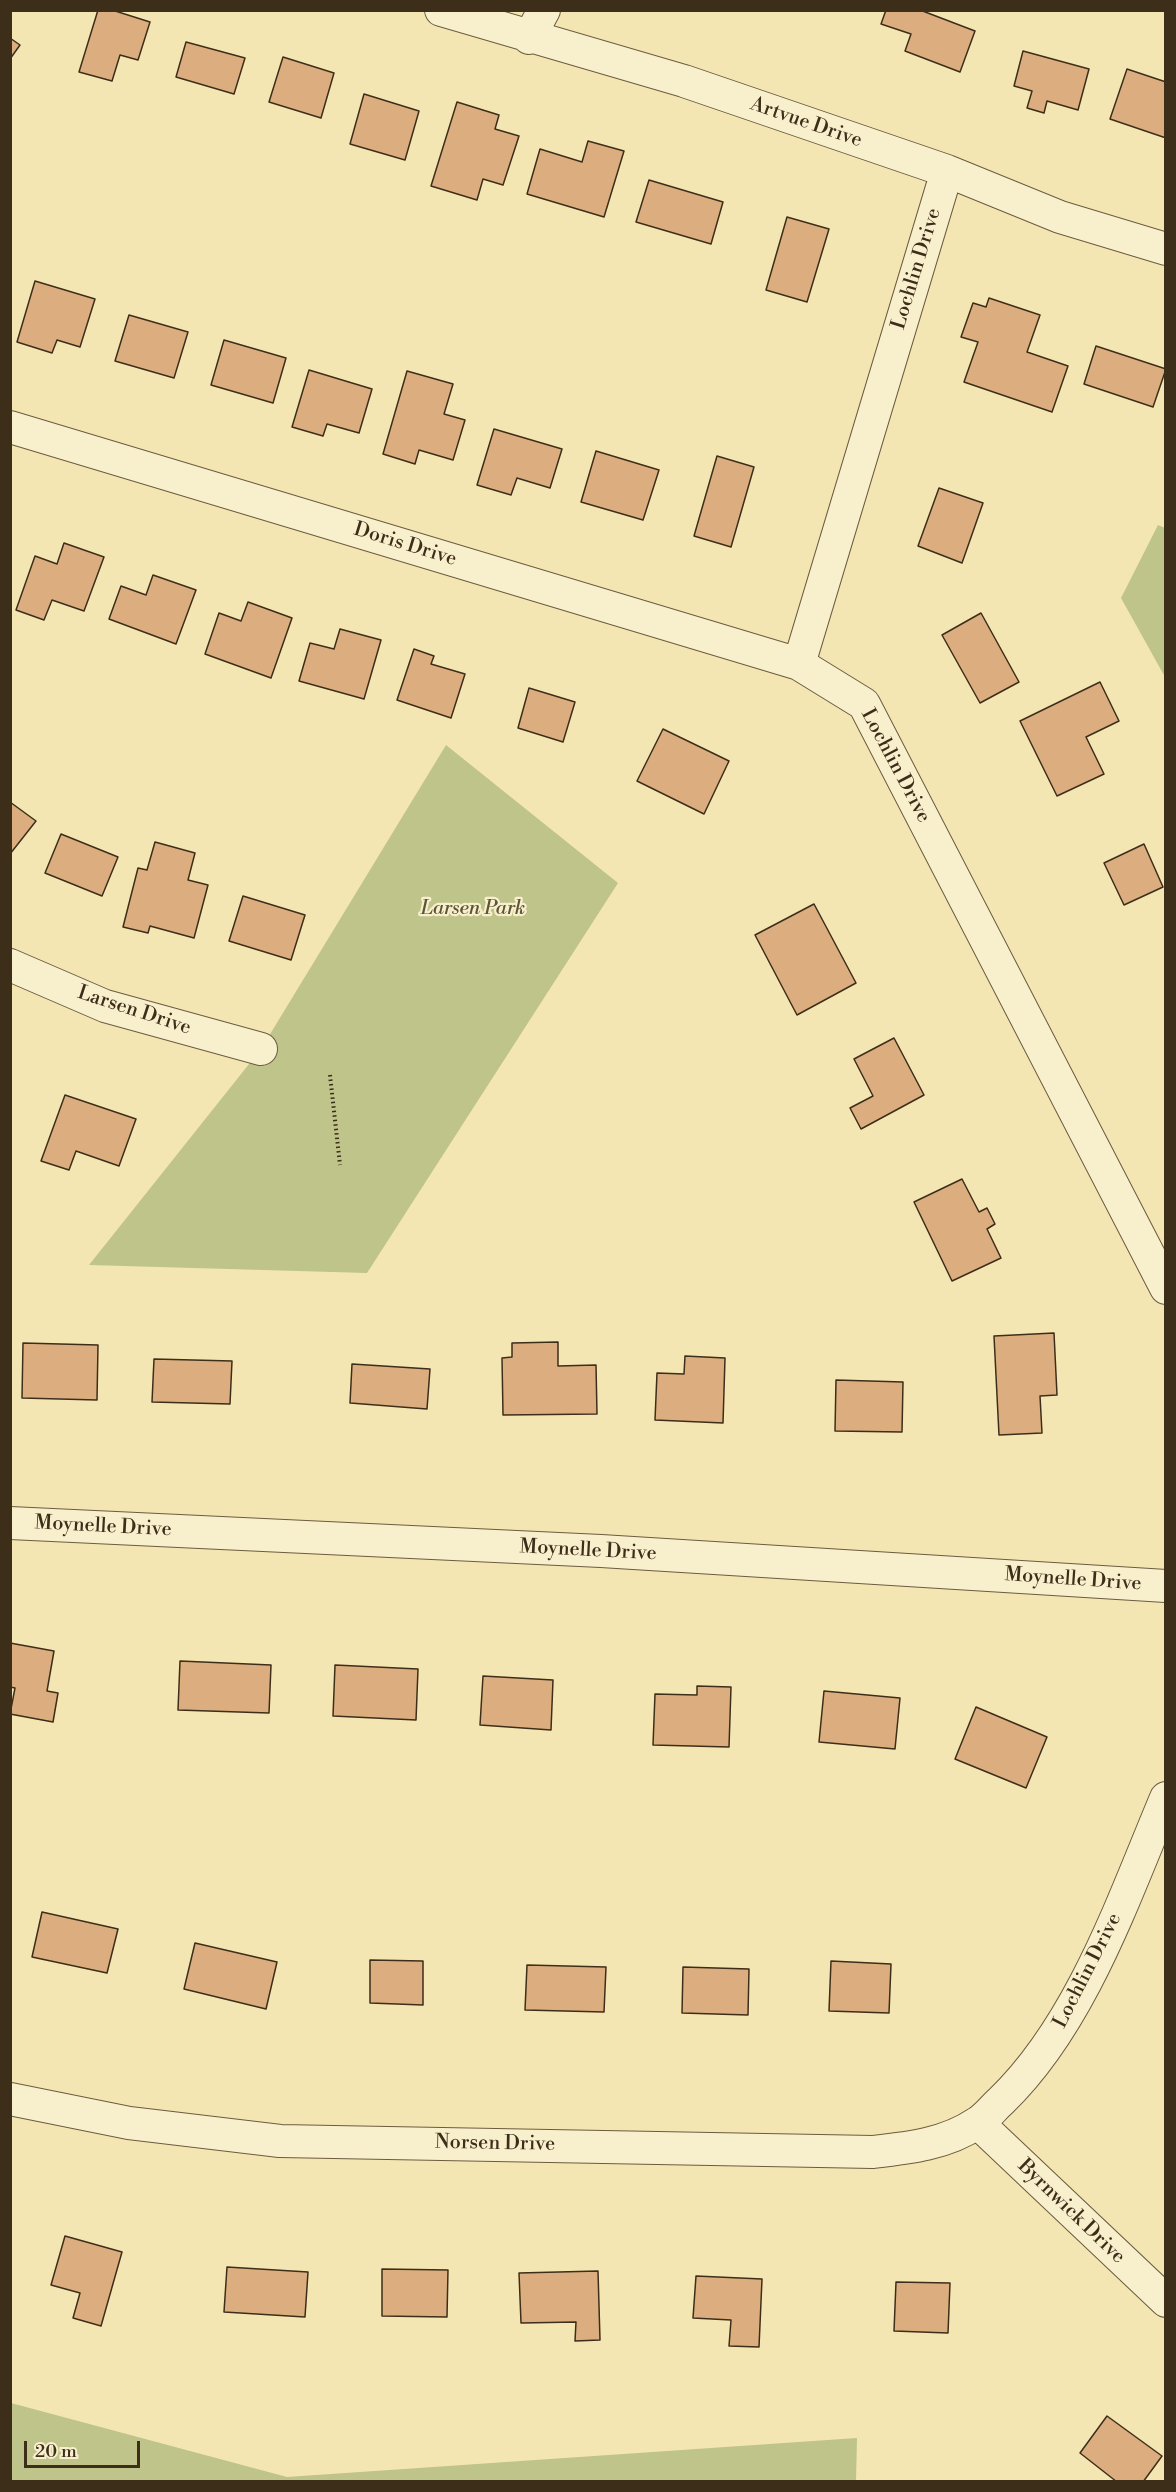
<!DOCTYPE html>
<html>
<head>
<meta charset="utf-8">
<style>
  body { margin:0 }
  #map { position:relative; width:1176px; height:2492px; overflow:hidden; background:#f4e6b2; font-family:"Libre Bodoni",serif }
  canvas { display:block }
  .frame { position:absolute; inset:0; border:12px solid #3d2e1a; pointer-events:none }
  .scale { position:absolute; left:24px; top:2441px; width:116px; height:27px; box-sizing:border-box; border:3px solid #3d2e1a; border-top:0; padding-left:8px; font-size:18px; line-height:21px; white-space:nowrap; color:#3d2e1a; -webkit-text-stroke:4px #f8efcd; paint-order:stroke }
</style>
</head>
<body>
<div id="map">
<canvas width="1176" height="2492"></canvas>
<div class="frame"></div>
<div class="scale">20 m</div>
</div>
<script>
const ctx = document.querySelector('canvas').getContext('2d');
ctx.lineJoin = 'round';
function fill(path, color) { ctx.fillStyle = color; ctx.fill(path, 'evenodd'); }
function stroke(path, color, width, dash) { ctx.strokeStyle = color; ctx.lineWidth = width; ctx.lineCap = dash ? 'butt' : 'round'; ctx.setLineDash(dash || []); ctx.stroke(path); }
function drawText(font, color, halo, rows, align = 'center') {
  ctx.font = font + ' "Libre Bodoni",serif'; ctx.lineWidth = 4.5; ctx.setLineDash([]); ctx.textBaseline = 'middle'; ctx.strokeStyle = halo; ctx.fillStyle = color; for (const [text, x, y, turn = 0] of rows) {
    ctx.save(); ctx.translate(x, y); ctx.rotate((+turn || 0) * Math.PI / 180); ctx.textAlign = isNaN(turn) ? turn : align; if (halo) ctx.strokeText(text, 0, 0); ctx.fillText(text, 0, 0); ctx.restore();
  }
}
fill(new Path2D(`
  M1158 525 1165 528V677L1121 598Z
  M446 745 618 883 367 1273 89 1265 261 1049Z
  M11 2403 287 2477 857 2438 856 2481H11Z`), '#bec48a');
const building = new Path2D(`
  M98 10H112L150 22 138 60 120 55 112 81 79 72Z
  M886 10H920L975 31 960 72 905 51 911 34 881 24Z
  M10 38 20 45 10 59Z
  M186 42 245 58 234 94 176 77Z
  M1023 51 1089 69 1078 110 1047 101 1044 113 1027 108 1032 91 1014 86Z
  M283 57 334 73 321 118 269 102Z
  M1127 69 1166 82V138L1110 119Z
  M364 94 419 111 405 160 350 144Z
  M457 102 499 115 495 129 519 136 503 185 483 179 477 200 431 186Z
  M588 141 624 151 604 217 527 194 540 149 582 162Z
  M649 180 723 202 711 244 636 222Z
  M787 217 829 229 807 302 766 290Z
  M35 281 95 299 80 347 57 340 52 353 17 342Z
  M989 298 1040 315 1027 352 1068 366 1052 412 964 382 978 342 961 337 973 303 986 307Z
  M129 315 188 332 174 378 115 361Z
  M224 340 286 358 273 403 211 385Z
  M1096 346 1166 369 1153 407 1084 384Z
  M309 370 372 389 359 433 327 424 323 436 292 427Z
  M407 371 453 384 444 414 465 420 453 460 419 450 415 464 383 454Z
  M494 429 562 449 550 488 517 478 511 495 477 485Z
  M596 451 659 470 643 520 581 502Z
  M717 456 754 467 731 547 694 536Z
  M939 488 983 503 962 563 918 546Z
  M64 543 104 557 84 611 52 600 44 620 16 610 35 556 57 564Z
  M153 575 196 590 176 644 109 619 121 586 146 595Z
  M248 602 292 618 271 678 205 654 219 613 241 621Z
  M981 613 1019 682 980 703 942 635Z
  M340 629 381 640 364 699 299 681 310 643 334 649Z
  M414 649 434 656 431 664 465 674 451 718 397 700Z
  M1100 682 1119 721 1086 737 1104 774 1057 796 1020 721Z
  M529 688 575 702 563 742 518 728Z
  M663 729 729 761 704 814 637 781Z
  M10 802 36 821 10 854Z
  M61 834 118 857 102 896 45 873Z
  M155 842 195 853 188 880 208 885 194 938 150 926 148 933 123 927 138 868 147 870Z
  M1144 844 1163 887 1124 905 1104 863Z
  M243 896 305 915 291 960 229 941Z
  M814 904 856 983 797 1015 755 935Z
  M894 1038 924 1095 861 1129 850 1108 873 1096 854 1059Z
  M65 1095 136 1119 119 1166 76 1151 69 1170 41 1161Z
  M962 1179 979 1212 987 1208 995 1224 987 1229 1001 1258 952 1281 914 1202Z
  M1054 1333 1057 1395 1040 1396 1042 1433 999 1435 994 1336Z
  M558 1342V1366L596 1365 597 1414 503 1415 502 1358 512 1357V1343Z
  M23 1343 98 1345 97 1400 22 1398Z
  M685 1356 725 1358 723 1423 655 1420 657 1373 684 1374Z
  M154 1359 232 1361 230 1404 152 1402Z
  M352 1364 430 1369 427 1409 350 1403Z
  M836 1380 903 1382 902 1432 835 1431Z
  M10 1643 54 1651 47 1691 58 1693 53 1722 10 1714 15 1688 10 1687Z
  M180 1661 271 1665 269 1713 178 1710Z
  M335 1665 418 1669 416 1720 333 1716Z
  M483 1676 553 1680 551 1730 480 1725Z
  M697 1686 731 1687 729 1747 653 1745 655 1694 697 1695Z
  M824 1691 900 1698 895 1749 819 1742Z
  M976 1707 1047 1737 1026 1788 955 1759Z
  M42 1912 118 1929 107 1973 32 1957Z
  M195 1943 277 1962 266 2009 184 1989Z
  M370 1960 423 1961V2005L370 2003Z
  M831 1961 891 1964 889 2013 829 2011Z
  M527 1965 606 1967 604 2012 525 2010Z
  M683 1967 749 1969 748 2015 682 2013Z
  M65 2236 122 2252 101 2326 73 2318 80 2293 51 2285Z
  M227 2267 308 2272 305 2317 224 2312Z
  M382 2269 448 2270 447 2317 382 2316Z
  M598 2271 600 2340 575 2341 576 2322 521 2323 519 2273Z
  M696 2276 762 2279 759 2347 729 2346 731 2320 693 2318Z
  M896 2282 950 2283 948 2333 894 2331Z
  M1107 2416 1162 2456 1143 2482H1117L1080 2453Z`);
fill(building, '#dcae7f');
stroke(building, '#3d2e1a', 1.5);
const minor = new Path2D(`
  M441 10 684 81 947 171 1060 217 1166 249
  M529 38 544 10
  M947 171 799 664 864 704 1166 1288
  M10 427 799 664
  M10 965 105 1006 261 1049
  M10 1523 601 1551 1166 1586
  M10 2099 129 2123 280 2141 873 2152C909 2148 946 2144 977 2123 986 2118 993 2108 1001 2101 1081 2024 1123 1900 1166 1798
  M978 2123 1166 2301`);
stroke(minor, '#6b5c40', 34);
stroke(new Path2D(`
  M330 1075 340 1165`), '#3d2e1a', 4, [1.5, 3]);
stroke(minor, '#f8efcd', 32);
drawText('20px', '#3d2e1a', '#f8efcd', [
  ["Artvue Drive",806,123,19],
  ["Lochlin Drive",917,269,-73],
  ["Doris Drive",405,545,17],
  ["Lochlin Drive",895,766,62],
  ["Larsen Drive",134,1011,18],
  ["Moynelle Drive",103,1527,3],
  ["Moynelle Drive",588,1551,3],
  ["Moynelle Drive",1073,1580,4],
  ["Lochlin Drive",1088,1971,-63],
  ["Norsen Drive",495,2144,1],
  ["Byrnwick Drive",1071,2212,44]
]);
drawText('italic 20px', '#5d5436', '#f8efcd', [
  ["Larsen Park",473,909]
]);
</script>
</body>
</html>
